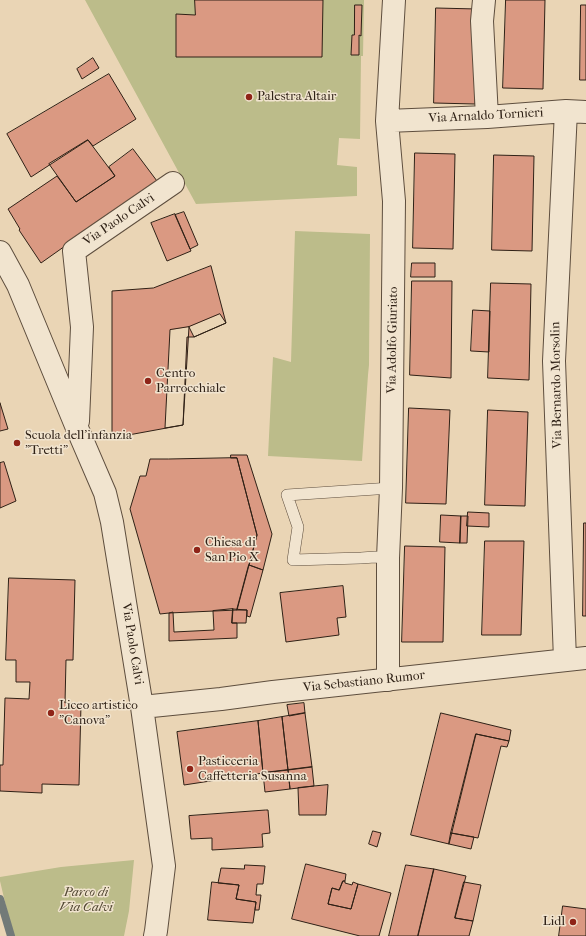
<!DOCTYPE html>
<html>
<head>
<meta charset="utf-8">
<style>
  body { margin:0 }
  canvas { display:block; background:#ead5b5 }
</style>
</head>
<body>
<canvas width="586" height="936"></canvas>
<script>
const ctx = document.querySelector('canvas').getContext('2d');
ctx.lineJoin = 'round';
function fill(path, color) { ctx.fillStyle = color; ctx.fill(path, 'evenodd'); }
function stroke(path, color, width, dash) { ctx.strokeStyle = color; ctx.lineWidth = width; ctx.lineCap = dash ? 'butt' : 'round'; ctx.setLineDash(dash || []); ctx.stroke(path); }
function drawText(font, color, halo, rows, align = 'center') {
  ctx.font = font + ' "IM FELL French Canon",serif'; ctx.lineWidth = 3; ctx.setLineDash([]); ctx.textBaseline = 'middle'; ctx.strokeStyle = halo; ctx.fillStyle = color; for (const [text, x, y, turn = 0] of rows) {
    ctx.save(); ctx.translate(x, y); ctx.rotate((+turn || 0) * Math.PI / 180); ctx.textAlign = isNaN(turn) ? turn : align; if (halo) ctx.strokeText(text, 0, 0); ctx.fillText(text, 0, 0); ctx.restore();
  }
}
fill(new Path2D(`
  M85 0H364L363 56H361L360 139 339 138 337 165 357 167V196L196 204Z
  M295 231 370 234 369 365 368 375 362 461 268 456 273 357 291 362Z
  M134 860 129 911 124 936H13L0 881V877L61 867Z`), '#bcbc8a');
stroke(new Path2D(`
  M0 899 11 936`), '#727a78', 8);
const building = new Path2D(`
  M195 0H323L322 57H176V14L195 15Z
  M506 0H545L543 89 503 88Z
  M355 5H362L361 36 359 35V55H351L352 35H354Z
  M581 5H586V80H580Z
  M436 8 477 9 475 104 434 103Z
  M93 58 99 68 82 79 77 69Z
  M109 74 136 119 93 146 88 140 31 177 7 134Z
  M88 140 115 176 76 202 49 164Z
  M133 149 157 181 41 263 19 230 20 229 8 209 57 176 76 202 115 176 109 167Z
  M415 153 455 154 453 249 413 248Z
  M494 155 534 156 532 251 492 250Z
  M184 212 198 245 190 249 175 215Z
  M175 214 191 251 167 261 151 223Z
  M412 263H435V277H411Z
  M211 266 226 323 194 337H187L183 425 112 438V291L153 288Z
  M412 281H452L451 378 410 375Z
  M491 283 531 284 529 380 488 378Z
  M473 310 490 311 489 352 471 351Z
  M220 314 226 323 194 337 189 327Z
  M189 327 183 425 165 428 170 330Z
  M0 403 8 429 0 431Z
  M409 408 450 410 446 504 406 503Z
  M488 410 528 412 525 506 485 505Z
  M231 455H247L272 534 263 570 249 565 257 535 237 458H231Z
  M237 458 257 535 237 610 169 613 160 614 130 509 140 476H146L150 459H168Z
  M4 462 16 501 0 508V463Z
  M468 512 489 513V527L467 526Z
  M441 515 461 516 460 543 440 542Z
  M461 516H468L467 543H460Z
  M584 523H586V616H583Z
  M485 541H524L521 635H482Z
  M405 546 445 547 443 642H402Z
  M249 565 263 570 250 617 247 616V610H237Z
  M9 578 75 580 73 660H66L65 703 81 704 79 785 42 784V793L0 791V765H3L5 698 29 699 30 682H16V660H6Z
  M343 586 346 617 337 618 339 635 286 642 280 593Z
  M233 609 232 623H237V638L169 641V613L173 612 174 632 214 630 213 611Z
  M233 609 247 610 246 623H232Z
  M304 703 305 713 289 716 287 705Z
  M305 713 312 767 288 770 282 717Z
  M441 713 511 730 509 741 476 734 449 844 411 835Z
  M282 717 288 770 263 773 258 721Z
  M258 721 263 773 184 785 177 732Z
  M476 734 509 741 507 747 501 746 478 838 451 833Z
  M312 767 314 786 290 789 288 770Z
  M288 770 290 789 265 792 263 773Z
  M328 785 326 815H299L298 788Z
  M266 810H268L270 833 262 834 263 847 212 850V838L191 839 189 816Z
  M373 831 381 833 377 847 369 844Z
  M451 833 474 837 471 849 449 844Z
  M306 864 346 874 345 881H343L339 890 332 888 328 904 351 909 358 884 391 893 379 936H360L292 919Z
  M245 865 265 866 263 884H257L256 895H261L259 910H255L256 902 236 899 239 885 218 883 221 868 244 869Z
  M406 865 434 869 418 936H389Z
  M434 869 466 876 455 918 473 921 469 936H418Z
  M343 881H345V883L352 885 353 882 358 884 351 909 328 904 332 888 339 890Z
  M212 882 239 885 236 899 256 902 253 923 208 920Z
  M464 882 481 885 473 921 455 918Z
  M563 906 586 909V936H559Z`);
fill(building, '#da9982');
stroke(building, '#2f2116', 1);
const lane = new Path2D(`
  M388 558 375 557 361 558 293 560 298 527 287 495 391 488`);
const street = new Path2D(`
  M484 0 482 21 487 117
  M387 121 487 117 566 111 586 112
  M0 252 18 285 77 428 105 493 112 522 142 707 164 866 156 931 155 936
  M78 421 82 327 74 251 173 183
  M565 660 554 361 566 111
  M388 680V558L391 488 394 201 387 121 394 0
  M142 707 221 699 273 692 586 658`);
stroke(lane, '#5e4e3e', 12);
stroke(street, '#5e4e3e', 24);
stroke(lane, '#f1e4cf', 11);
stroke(street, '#f1e4cf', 22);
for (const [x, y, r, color] of [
  [249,97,4,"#8f2418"],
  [148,381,4,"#8f2418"],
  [17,443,4,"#8f2418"],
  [197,550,4,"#8f2418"],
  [51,713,4,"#8f2418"],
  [190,769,4,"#8f2418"],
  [573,922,4,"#8f2418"]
]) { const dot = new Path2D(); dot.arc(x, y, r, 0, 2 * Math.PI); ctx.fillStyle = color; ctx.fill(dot); stroke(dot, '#f1e4cf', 1.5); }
drawText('13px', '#2f2116', '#f1e4cf', [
  ["Palestra Altair",257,97],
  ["Centro",156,374],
  ["Parrocchiale",156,389],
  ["Scuola dell'infanzia",25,436],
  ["\"Tretti\"",25,451],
  ["Chiesa di",205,543],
  ["San Pio X",205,558],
  ["Liceo artistico",59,706],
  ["\"Canova\"",59,721],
  ["Pasticceria",198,762],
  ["Caffetteria Susanna",198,777],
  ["Lidl",565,922,"right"]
], 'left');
drawText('13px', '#2f2116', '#f1e4cf', [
  ["Via Arnaldo Tornieri",486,116,-3],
  ["Via Paolo Calvi",119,220,-34],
  ["Via Adolfo Giuriato",393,340,-89],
  ["Via Bernardo Morsolin",557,385,-91],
  ["Via Paolo Calvi",132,644,81],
  ["Via Sebastiano Rumor",364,682,-6]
]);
drawText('italic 13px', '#524833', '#f1e4cf', [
  ["Parco di",86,893],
  ["Via Calvi",86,908]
]);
</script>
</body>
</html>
